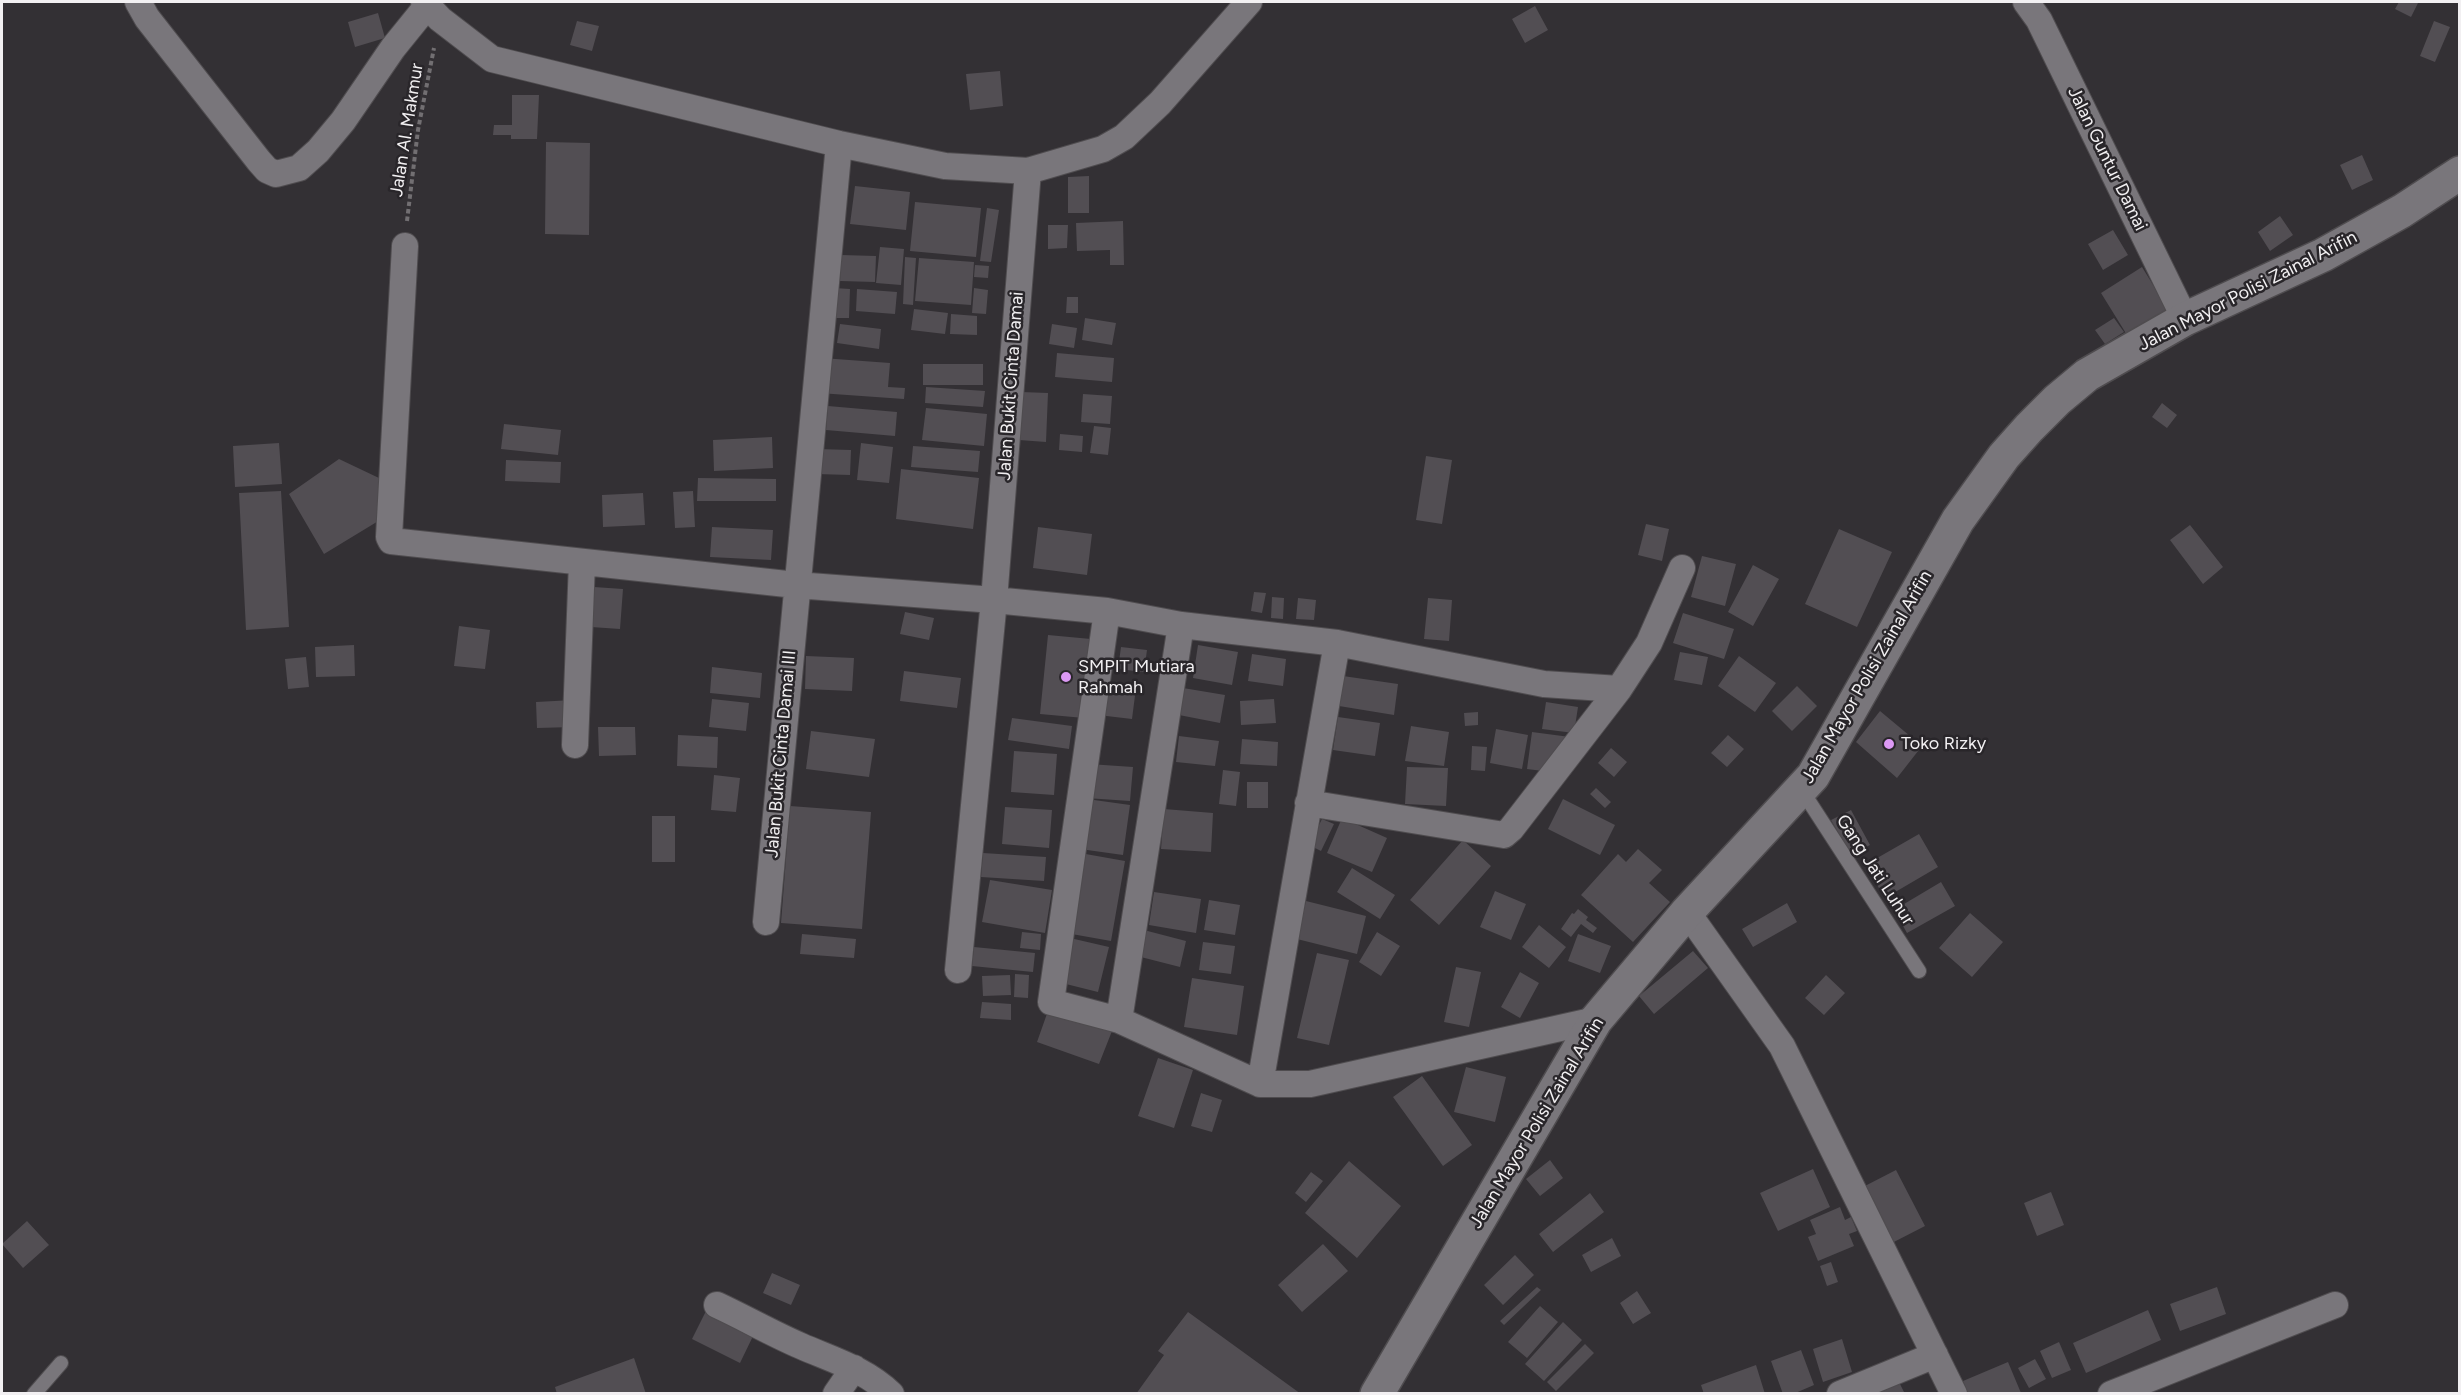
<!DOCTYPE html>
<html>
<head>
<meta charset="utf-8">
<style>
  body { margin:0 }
  #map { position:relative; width:2461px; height:1395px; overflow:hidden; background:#333034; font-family:Figtree,sans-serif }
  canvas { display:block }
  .frame { position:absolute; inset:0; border:3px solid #f2f0f2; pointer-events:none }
</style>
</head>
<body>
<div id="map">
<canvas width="2461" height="1395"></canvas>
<div class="frame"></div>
</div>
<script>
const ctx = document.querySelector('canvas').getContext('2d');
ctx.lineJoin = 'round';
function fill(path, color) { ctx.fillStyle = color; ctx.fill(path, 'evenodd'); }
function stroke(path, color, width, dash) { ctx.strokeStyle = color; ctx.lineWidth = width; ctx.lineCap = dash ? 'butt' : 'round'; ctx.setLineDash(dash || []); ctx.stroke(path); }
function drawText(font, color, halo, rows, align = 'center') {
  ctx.font = font + ' Figtree,sans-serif'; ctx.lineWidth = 5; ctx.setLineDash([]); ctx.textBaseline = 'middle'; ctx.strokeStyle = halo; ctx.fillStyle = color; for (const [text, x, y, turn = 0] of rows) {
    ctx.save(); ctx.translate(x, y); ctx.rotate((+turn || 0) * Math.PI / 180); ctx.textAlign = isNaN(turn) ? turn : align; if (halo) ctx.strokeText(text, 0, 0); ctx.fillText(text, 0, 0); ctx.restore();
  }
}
fill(new Path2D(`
  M2399 2 2418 3 2411 17 2395 9Z
  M1535 6 1548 30 1525 43 1512 19Z
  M378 13 385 38 355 47 348 22Z
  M577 21 599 26 592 51 570 45Z
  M2434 21 2450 27 2435 62 2420 56Z
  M1000 71 1003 106 970 110 966 74Z
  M512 95H539L537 139H511V135H493L494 125H512Z
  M546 142 590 143 589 235 545 234Z
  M2362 155 2373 180 2352 190 2340 165Z
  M1089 176V213H1068V177Z
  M855 186 910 192 906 230 850 224Z
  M915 202 981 208 976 257 910 251Z
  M987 208 999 210 991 262 980 261Z
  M2280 216 2293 235 2270 251 2258 232Z
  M1123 221 1124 265H1110V250L1077 251 1076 223Z
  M1048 225H1068L1067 248 1048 249Z
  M2113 230 2128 255 2103 270 2088 244Z
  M880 247 904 249 901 285 876 283Z
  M841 255 876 256 875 282 840 281Z
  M905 257 916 258 913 305 903 304Z
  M919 258 974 262 971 305 915 301Z
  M975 265 989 266 988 278 974 277Z
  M2142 267 2168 309 2127 335 2101 293Z
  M834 288 850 289 849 318H833Z
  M974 288 988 290 986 314 972 313Z
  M857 289 897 292 895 314 856 311Z
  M1067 297H1078V313H1066Z
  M914 309 948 313 945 334 911 330Z
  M951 314 977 316V335L950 334Z
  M1085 318 1116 323 1112 345 1082 340Z
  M2114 318 2124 332 2105 344 2095 330Z
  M840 324 881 329 879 349 837 343Z
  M1052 324 1077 328 1074 348 1049 344Z
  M1057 353 1114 358 1112 382 1055 377Z
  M822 358 890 363 888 387 905 388 904 399 819 393Z
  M923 364H983V385H923Z
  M926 387 985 391 983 407 925 403Z
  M1021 392 1048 393 1046 442 1019 440Z
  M1083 394 1112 396 1110 424 1081 422Z
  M2162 403 2177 415 2167 428 2152 417Z
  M828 406 897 412 895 436 826 430Z
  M926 408 987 414 984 446 922 440Z
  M504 424 561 430 558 455 501 449Z
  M1094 426 1111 428 1108 455 1090 453Z
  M1060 434 1083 436 1082 452 1059 450Z
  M772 437 773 468 714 471 713 440Z
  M279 443 282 484 235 487 233 446Z
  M861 443 893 447 889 483 857 480Z
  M913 446 980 451 978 472 911 467Z
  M817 449 851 450 850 475 816 474Z
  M1426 456 1452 460 1442 524 1416 520Z
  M339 459 379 478 380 520 324 554 289 494Z
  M506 460 561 462 560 483 505 481Z
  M901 469 979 478 973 529 896 519Z
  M698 478 776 479V501H697Z
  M281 491 289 627 246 630 239 493Z
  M693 491 695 527 675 528 673 492Z
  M643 493 645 525 603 527 602 495Z
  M1646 524 1669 529 1662 561 1638 555Z
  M2190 525 2223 567 2203 584 2170 540Z
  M712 527 773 530 771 560 710 557Z
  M1038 527 1092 534 1087 575 1033 568Z
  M1839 529 1892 552 1857 627 1805 604Z
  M1702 556 1736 564 1725 606 1691 597Z
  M1753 565 1779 579 1753 626 1728 612Z
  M594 587 623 589 620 629 591 627Z
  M1254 592 1266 593 1262 613 1251 611Z
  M1272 597 1284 598 1283 619 1271 618Z
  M1298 598 1316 600 1314 620 1296 619Z
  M1428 598 1452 600 1449 641 1424 639Z
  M905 612 934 618 929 640 900 634Z
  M1683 613 1734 629 1724 659 1673 643Z
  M459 626 490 630 485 669 454 666Z
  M1048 635 1091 639 1084 718 1040 714Z
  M354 645 355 676 316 677 315 647Z
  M1198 645 1238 652 1232 685 1193 678Z
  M1121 647 1147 650 1144 672 1118 669Z
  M1680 652 1708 657 1702 685 1674 680Z
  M1252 654 1286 659 1283 686 1248 681Z
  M806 656 854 658 852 691 805 689Z
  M1739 656 1776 683 1755 712 1718 686Z
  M306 657 309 687 288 689 285 659Z
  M712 667 762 673 760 698 710 693Z
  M904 671 961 678 957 708 900 701Z
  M1343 676 1398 684 1394 715 1339 706Z
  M1102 684 1136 688 1132 719 1098 715Z
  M1797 686 1817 706 1792 731 1772 711Z
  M1183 688 1225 695 1220 723 1179 715Z
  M712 699 749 703 746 731 709 727Z
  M1274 699 1276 723 1241 725 1240 701Z
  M573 700V727L537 728 536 702Z
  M1546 702 1578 707 1574 733 1542 729Z
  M1880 711 1922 746 1897 778 1856 742Z
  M1478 712V725L1465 726 1464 713Z
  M1338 717 1380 723 1375 756 1333 750Z
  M1012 718 1072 726 1069 749 1008 740Z
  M1411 726 1449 732 1444 766 1405 761Z
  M598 727H635L636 755 599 756Z
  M1496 729 1528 735 1522 769 1490 763Z
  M811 731 875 739 869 777 806 769Z
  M1532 732 1570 737 1568 753 1554 751 1551 772 1527 769Z
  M678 735 718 737 717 768 677 766Z
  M1728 735 1744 749 1727 767 1711 753Z
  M1179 736 1219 741 1215 766 1176 762Z
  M1242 739 1278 742 1277 766 1240 764Z
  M1472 746 1487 747 1485 771 1471 770Z
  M1611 748 1627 762 1614 777 1598 763Z
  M1014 751 1057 754 1054 795 1011 792Z
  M1089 764 1133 767 1130 801 1086 798Z
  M1407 767 1448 768 1446 806 1405 804Z
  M1223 770 1240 772 1236 806 1219 804Z
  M714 775 740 778 736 812 711 810Z
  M1247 782H1268V808H1247Z
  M1596 788 1611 802 1605 808 1590 794Z
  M1087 799 1130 805 1123 855 1080 849Z
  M1563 799 1615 825 1600 855 1548 829Z
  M790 806 871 812 862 929 781 923Z
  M1005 807 1052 810 1049 848 1002 844Z
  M1164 809 1213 813 1211 852 1161 849Z
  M1851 810 1870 845 1851 855 1831 820Z
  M652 816H675V862H652Z
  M1342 818 1387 838 1372 872 1327 853Z
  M1322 819 1334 824 1321 851 1309 845Z
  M1919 834 1938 867 1885 898 1865 865Z
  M1463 840 1491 866 1439 925 1410 900Z
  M1638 849 1662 870 1649 883 1670 902 1633 942 1581 895 1618 854 1626 862Z
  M983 853 1046 857 1044 881 981 877Z
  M1080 853 1125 861 1111 941 1066 933Z
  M1352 868 1395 895 1380 919 1337 892Z
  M990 880 1052 890 1045 933 982 922Z
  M1941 882 1955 906 1907 933 1894 910Z
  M1495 891 1526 904 1511 940 1480 927Z
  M1154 892 1201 899 1196 933 1149 925Z
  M1209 900 1240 905 1235 935 1204 930Z
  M1306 901 1366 916 1357 954 1297 939Z
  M1787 903 1797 922 1753 947 1742 929Z
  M1578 909 1588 917 1586 920 1597 928 1593 933 1581 924 1571 937 1561 929 1572 913 1574 914Z
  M1970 913 2003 942 1972 977 1939 948Z
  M1539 925 1566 947 1549 968 1522 947Z
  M1140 929 1186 941 1180 967 1133 955Z
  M1022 932 1041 934 1040 950 1020 948Z
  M1377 932 1400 946 1381 976 1359 962Z
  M802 934 856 939 854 958 800 954Z
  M1578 934 1611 946 1600 973 1568 961Z
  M1070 938 1109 947 1098 992 1058 982Z
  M1203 942 1235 946 1231 974 1199 970Z
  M974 947 1035 953 1033 972 972 966Z
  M1693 951 1708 968 1654 1014 1639 996Z
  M1317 953 1349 960 1329 1045 1297 1038Z
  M1456 967 1481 972 1469 1027 1444 1022Z
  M1520 972 1539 983 1520 1018 1501 1007Z
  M1015 974 1029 975 1028 998 1014 997Z
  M1010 975 1011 995 983 996 982 976Z
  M1826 975 1845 993 1824 1015 1805 998Z
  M1192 978 1244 986 1237 1035 1184 1027Z
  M982 1002 1011 1004V1020L980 1018Z
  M1049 1008 1112 1031 1099 1064 1037 1042Z
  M1158 1058 1193 1070 1174 1128 1138 1116Z
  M1466 1067 1506 1077 1495 1122 1454 1112Z
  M1422 1076 1472 1145 1443 1166 1393 1097Z
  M1201 1093 1222 1100 1212 1132 1191 1126Z
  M1550 1160 1563 1178 1540 1196 1526 1179Z
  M1349 1161 1401 1206 1357 1258 1305 1213Z
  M1813 1169 1830 1207 1778 1231 1760 1193Z
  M1896 1170 1925 1226 1890 1244 1861 1188Z
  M1311 1172 1323 1181 1306 1202 1295 1193Z
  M2051 1192 2064 1225 2037 1236 2024 1203Z
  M1590 1193 1604 1212 1553 1252 1539 1234Z
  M1840 1207 1845 1220 1851 1217 1857 1231 1849 1234 1854 1246 1818 1261 1808 1237 1816 1234 1810 1220Z
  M27 1221 49 1245 23 1268 2 1244Z
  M1612 1238 1621 1256 1591 1272 1582 1255Z
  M1323 1244 1348 1271 1302 1312 1278 1285Z
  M1515 1255 1534 1275 1503 1305 1484 1285Z
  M1831 1262 1838 1282 1827 1286 1820 1266Z
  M772 1273 800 1285 791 1305 763 1293Z
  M1537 1287 1541 1290 1504 1325 1500 1321Z
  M2217 1287 2226 1314 2180 1331 2170 1304Z
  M1637 1291 1651 1313 1633 1324 1620 1303Z
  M1540 1306 1558 1322 1527 1358 1508 1342Z
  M707 1309 755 1332 740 1363 692 1339Z
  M2148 1310 2161 1340 2086 1373 2073 1343Z
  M1188 1312 1301 1394H1136L1164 1355 1158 1351Z
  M1563 1322 1582 1340 1544 1381 1525 1364Z
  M1842 1339 1852 1372 1823 1382 1813 1349Z
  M2059 1342 2071 1370 2052 1378 2040 1351Z
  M1585 1344 1594 1353 1556 1391 1547 1382Z
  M1801 1350 1814 1385 1793 1394H1783L1771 1361Z
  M634 1358 646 1394H557L555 1387Z
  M2035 1359 2046 1379 2029 1388 2018 1368Z
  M2008 1362 2021 1393 1968 1394 1963 1381Z
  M1756 1365 1765 1394H1704L1701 1385Z
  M1898 1380 1905 1394H1871Z`), '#524e53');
const lane = new Path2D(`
  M1801 789 1919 971
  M34 1394 61 1363`);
const street = new Path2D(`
  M138 2 147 18 259 161 267 170 276 174 299 168 318 151 343 121 393 48 427 6
  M424 2 440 19 492 59 839 144 945 166 1028 171 1103 149 1124 137 1160 103 1249 2
  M2026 2 2039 20 2185 319
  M405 246 389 537 391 541 796 585 994 600 1107 611 1181 625 1337 643 1260 1084H1310L1596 1020
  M1107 611 1051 1002 1119 1020 1260 1084
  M1337 643 1544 684 1619 689
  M575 745 582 562
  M1308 803 1504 835 1511 829 1619 689 1649 643 1682 568
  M1687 912 1782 1046 1954 1394
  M766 922 839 144
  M958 970 994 600 1028 171
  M1119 1020 1181 625
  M717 1305C745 1318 773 1334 801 1346 833 1360 865 1369 891 1394
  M836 1394 854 1368
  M1840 1394 1935 1355
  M2111 1394 2335 1305`);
const secondary = new Path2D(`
  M1377 1394 1596 1020 1687 912 1813 776 1958 520 2004 456 2029 428 2057 400 2087 375 2185 319 2323 255 2402 211 2460 173`);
stroke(lane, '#4f4c4f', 16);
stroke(street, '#4f4c4f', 28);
stroke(secondary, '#4f4c4f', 36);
stroke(new Path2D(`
  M407 221 418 130 434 48`), '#726f72', 4, [4.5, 3]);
stroke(lane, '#79767b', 14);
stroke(street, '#79767b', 26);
stroke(secondary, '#79767b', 33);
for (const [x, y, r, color] of [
  [1066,677,6,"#dc99f4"],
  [1889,744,6,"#dc99f4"]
]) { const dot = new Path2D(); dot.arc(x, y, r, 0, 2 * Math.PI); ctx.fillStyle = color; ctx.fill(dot); stroke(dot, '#29262a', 2); }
drawText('18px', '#f2f0f2', '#29262a', [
  ["Jalan Al. Makmur",407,130,-81],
  ["Jalan Guntur Damai",2107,159,64],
  ["Jalan Mayor Polisi Zainal Arifin",2248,291,-27],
  ["Jalan Bukit Cinta Damai",1011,386,-86],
  ["Jalan Mayor Polisi Zainal Arifin",1867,677,-60],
  ["Jalan Bukit Cinta Damai III",781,754,-85],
  ["Gang Jati Luhur",1875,870,57],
  ["Jalan Mayor Polisi Zainal Arifin",1537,1123,-59]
]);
drawText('18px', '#f2f0f2', '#29262a', [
  ["SMPIT Mutiara",1078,667],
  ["Rahmah",1078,688],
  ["Toko Rizky",1901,744]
], 'left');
</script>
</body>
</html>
